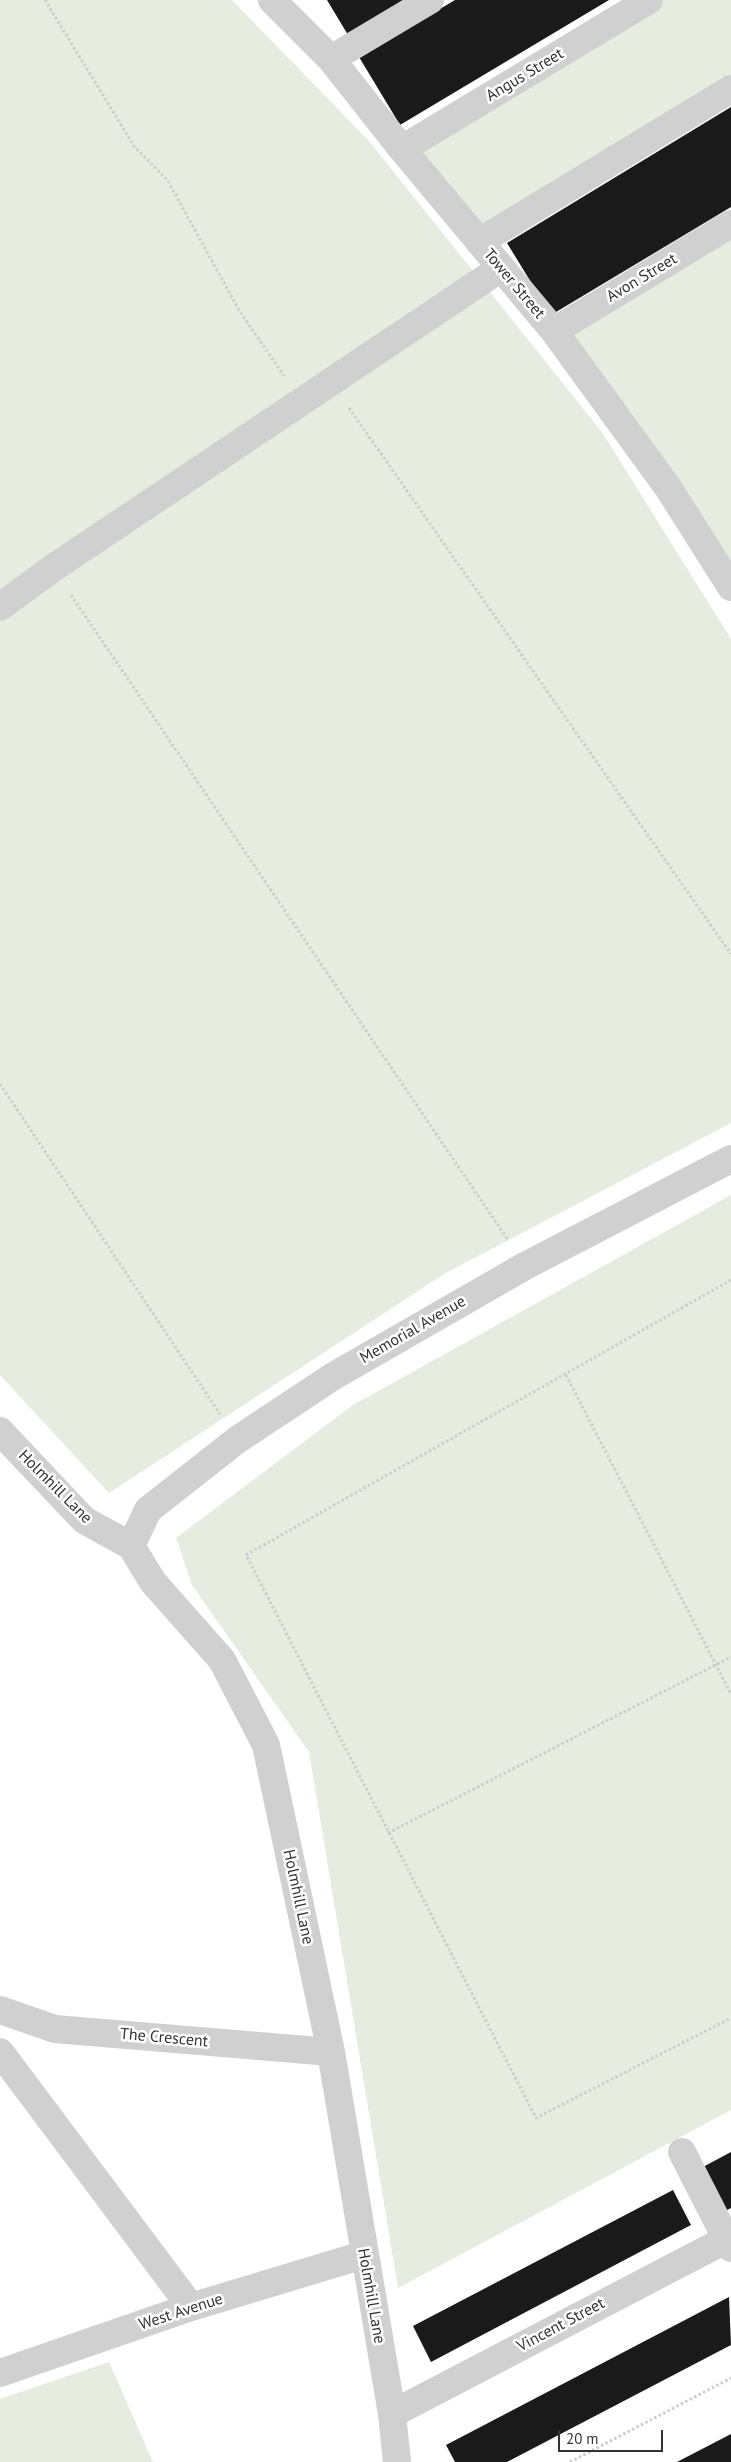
<!DOCTYPE html>
<html>
<head>
<meta charset="utf-8">
<style>
  body { margin:0 }
  #map { position:relative; width:731px; height:2462px; overflow:hidden; background:#fff; font-family:"PT Sans",sans-serif }
  canvas { display:block }
  .scale { position:absolute; left:558px; top:2430px; width:105px; height:22px; box-sizing:border-box; border:2px solid #333; border-top:0; padding-left:6px; font-size:15px; line-height:18px; white-space:nowrap; color:#333; -webkit-text-stroke:4px #fff; paint-order:stroke }
</style>
</head>
<body>
<div id="map">
<canvas width="731" height="2462"></canvas>
<div class="scale">20 m</div>
</div>
<script>
const ctx = document.querySelector('canvas').getContext('2d');
ctx.lineJoin = 'round';
function fill(path, color) { ctx.fillStyle = color; ctx.fill(path, 'evenodd'); }
function stroke(path, color, width, dash) { ctx.strokeStyle = color; ctx.lineWidth = width; ctx.lineCap = dash ? 'butt' : 'round'; ctx.setLineDash(dash || []); ctx.stroke(path); }
function drawText(font, color, halo, rows, align = 'center') {
  ctx.font = font + ' "PT Sans",sans-serif'; ctx.lineWidth = 5; ctx.setLineDash([]); ctx.textBaseline = 'middle'; ctx.strokeStyle = halo; ctx.fillStyle = color; for (const [text, x, y, turn = 0] of rows) {
    ctx.save(); ctx.translate(x, y); ctx.rotate((+turn || 0) * Math.PI / 180); ctx.textAlign = isNaN(turn) ? turn : align; if (halo) ctx.strokeText(text, 0, 0); ctx.fillText(text, 0, 0); ctx.restore();
  }
}
fill(new Path2D(`
  M0 0H232L369 141 602 432 731 639V1123L444 1274 109 1493 0 1375Z
  M649 0H731V89L479 242 402 149Z
  M731 224V563L554 331Z
  M731 1195V2110L398 2288 309 1752 192 1585 176 1538 353 1405Z
  M109 2362 153 2462H0V2399Z`), '#e6ecdf');
fill(new Path2D(`
  M327 0H406L348 35Z
  M455 0H609L400 125 359 57Z
  M731 107V207L551 315 507 243Z
  M731 2152V2208L723 2212 701 2168Z
  M673 2190 691 2225 431 2362 413 2326Z
  M729 2297 731 2345 507 2462H455L446 2445Z
  M731 2434V2462H677Z`), '#1a1a1a');
stroke(new Path2D(`
  M45 0 134 146 168 181 239 310 284 376
  M349 408 731 954
  M71 595 508 1240
  M0 1084 220 1414
  M731 1280 246 1555 536 2118 731 2018
  M566 1375 731 1694
  M388 1833 731 1657
  M570 2462 731 2378`), '#cdcdcd', 3, [2.5, 2.5]);
stroke(new Path2D(`
  M272 0 331 59 402 149 554 331 669 489 731 587
  M331 59 430 0
  M402 149 649 0
  M479 242 731 89
  M554 331 731 224
  M0 607 53 568 501 268
  M0 1431 84 1520 131 1546 153 1582 222 1660 266 1745 331 2052 392 2414 397 2462
  M131 1546 148 1510 237 1440 332 1377 525 1266 731 1159
  M0 2010 55 2029 331 2052
  M0 2052 191 2307
  M682 2152 731 2248
  M0 2373 191 2307 363 2255
  M392 2414 731 2237`), '#d0d0d0', 28);
drawText('16px', '#333', '#fff', [
  ["Angus Street",525,75,-31],
  ["Avon Street",642,278,-31],
  ["Tower Street",514,284,50],
  ["Memorial Avenue",413,1330,-30],
  ["Holmhill Lane",55,1487,45],
  ["Holmhill Lane",298,1897,78],
  ["The Crescent",164,2038,5],
  ["Holmhill Lane",371,2296,80],
  ["West Avenue",181,2312,-18],
  ["Vincent Street",561,2325,-28]
]);
</script>
</body>
</html>
